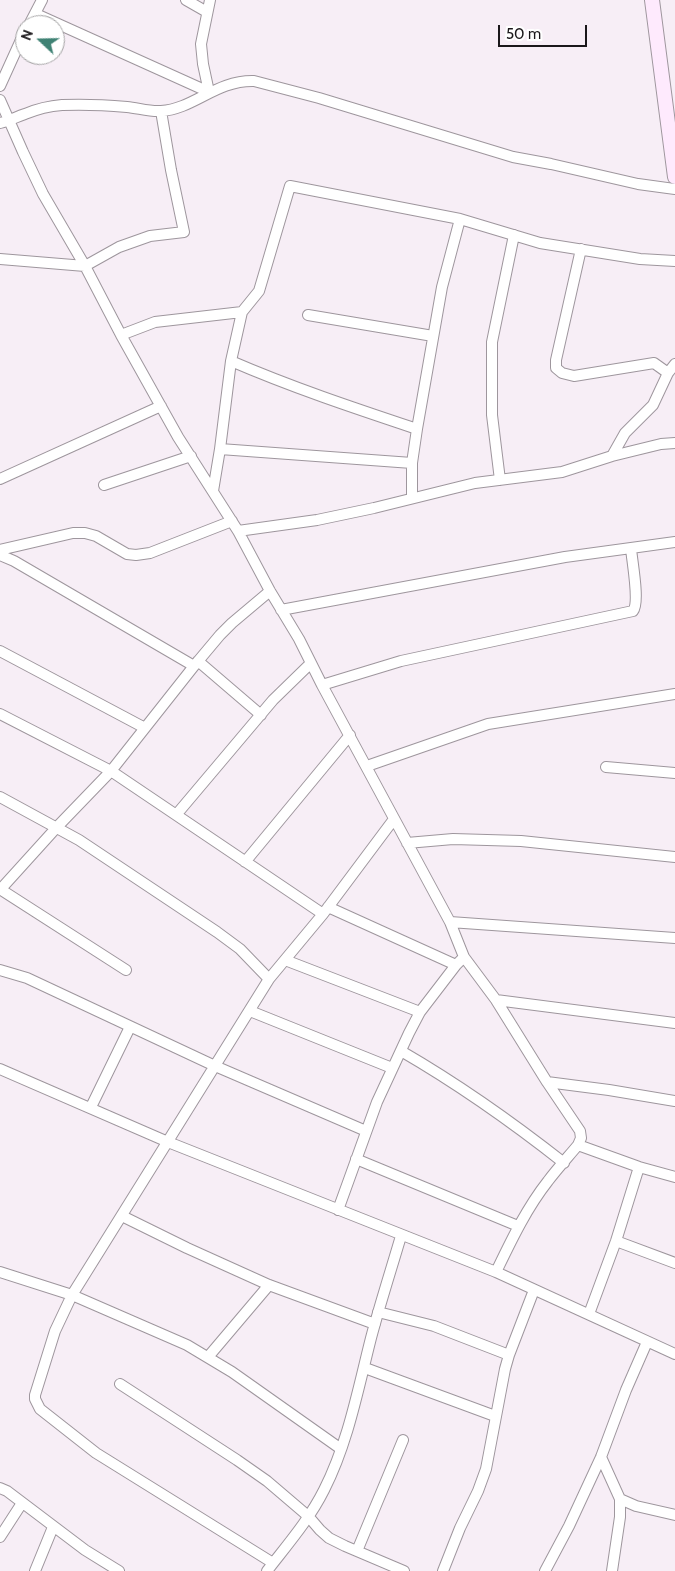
<!DOCTYPE html>
<html>
<head>
<meta charset="utf-8">
<style>
  body { margin:0 }
  #map { position:relative; width:675px; height:1571px; overflow:hidden; background:#f7eef6; font-family:Cabin,sans-serif }
  canvas { display:block }
  .north { position:absolute; left:15px; top:15px; width:50px; height:50px; box-sizing:border-box; background:#fff; border:1px solid #a3a2a3; border-radius:50%; rotate:291deg; font-size:14px; font-weight:700; line-height:20px; text-align:center; color:#1a171a }
  .north::after { content:''; display:block; margin:auto; width:18px; height:22px; background:#3f8274; clip-path:polygon(50% 0,100% 100%,50% 72%,0 100%) }
  .scale { position:absolute; left:498px; top:25px; width:89px; height:22px; box-sizing:border-box; border:2px solid #1a171a; border-top:0; padding-left:6px; font-size:15px; line-height:18px; white-space:nowrap; color:#1a171a; -webkit-text-stroke:4px #fff; paint-order:stroke }
</style>
</head>
<body>
<div id="map">
<canvas width="675" height="1571"></canvas>
<div class="north">N</div>
<div class="scale">50 m</div>
</div>
<script>
const ctx = document.querySelector('canvas').getContext('2d');
ctx.lineJoin = 'round';
function stroke(path, color, width, dash) { ctx.strokeStyle = color; ctx.lineWidth = width; ctx.lineCap = dash ? 'butt' : 'round'; ctx.setLineDash(dash || []); ctx.stroke(path); }
const street = new Path2D(`
  M186 0 207 12
  M36 14 209 92
  M29 25 42 0
  M0 86 25 31
  M209 92 203 64 201 44 210 0
  M0 100 23 152 43 194 85 266 121 335 178 437 238 531 270 591 299 639 322 685 450 922 464 957 496 1000 547 1082 580 1131 581 1138 578 1145C568 1157 557 1169 548 1181 526 1209 511 1241 496 1272
  M0 123C9 121 16 117 25 114 37 109 49 106 62 105 84 104 105 105 127 107 138 108 150 112 161 111 194 109 216 80 254 81L319 98 513 157 551 164 638 184 675 189
  M581 249 556 360V368L562 373 574 376 654 363 668 373
  M0 259 85 266 119 247 150 236 184 232 171 170 161 111
  M308 315 433 336
  M121 335 155 322 242 312 259 291 290 186 460 219 540 243 640 259 675 261
  M231 361C291 387 354 408 417 429
  M220 449 412 463
  M612 456 661 444 675 443
  M0 479 161 406
  M500 480 492 415V342L514 235
  M104 485 191 456
  M213 491 220 449 231 361 242 312
  M412 498V463L417 429 442 287 460 219
  M238 531 317 520 374 508 475 483 562 472 612 456 625 433 653 405 668 373 675 364
  M0 550 73 533H85L96 536 127 554 136 555 150 553 232 521
  M0 555 14 561 194 666
  M281 610 565 557 631 548
  M0 651 145 728
  M198 661 261 715
  M322 685 401 661 633 611C640 602 632 562 631 548L675 542
  M0 714 111 771 323 914
  M367 766 488 724 675 694
  M606 767 675 773
  M0 797 79 840 217 932 240 949 269 979
  M176 815 273 700 311 663
  M407 843 453 839 521 841 675 857
  M245 862 350 735
  M0 889 126 970
  M0 890 57 827 111 771 194 666 220 635 232 623 270 591
  M328 907 456 965
  M450 922 675 938
  M285 960 420 1012
  M0 970 27 978 215 1066 366 1131
  M496 1000 675 1023
  M250 1011 392 1068
  M401 1051C458 1084 512 1122 564 1163
  M0 1069 168 1142 496 1272 675 1354
  M547 1082 609 1090 675 1101
  M91 1107 130 1027
  M578 1145 639 1167 675 1177
  M356 1159 518 1226
  M338 1210 377 1102 409 1033 420 1012 456 965 464 957
  M122 1216 187 1248 269 1285 375 1324
  M616 1241 675 1263
  M0 1272 72 1295 187 1345 232 1372 341 1449
  M378 1312 434 1326 509 1355
  M589 1314 616 1241 639 1167
  M208 1357 269 1285
  M365 1368 495 1416
  M120 1384 237 1460 267 1481 308 1516 320 1530 329 1538 345 1546 404 1571
  M601 1457 620 1499V1517L612 1571
  M0 1488 7 1491 85 1550 119 1571
  M620 1499 636 1506 675 1515
  M0 1537 22 1503
  M357 1551 403 1440
  M273 1563 96 1453 40 1409 35 1399V1395L55 1331 72 1295 269 979 323 914 394 819
  M35 1571 53 1527
  M267 1571C287 1545 309 1520 324 1490 348 1443 358 1389 371 1338 380 1304 391 1270 401 1236
  M443 1571 460 1528 478 1491 486 1469 505 1369 509 1355 534 1290
  M545 1571 569 1526 601 1457 626 1390 647 1342`);
const secondary = new Path2D(`
  M652 0 675 177`);
stroke(street, '#9e969d', 12);
stroke(secondary, '#9e969d', 16);
stroke(street, '#fff', 10);
stroke(secondary, '#feeafd', 14);
</script>
</body>
</html>
